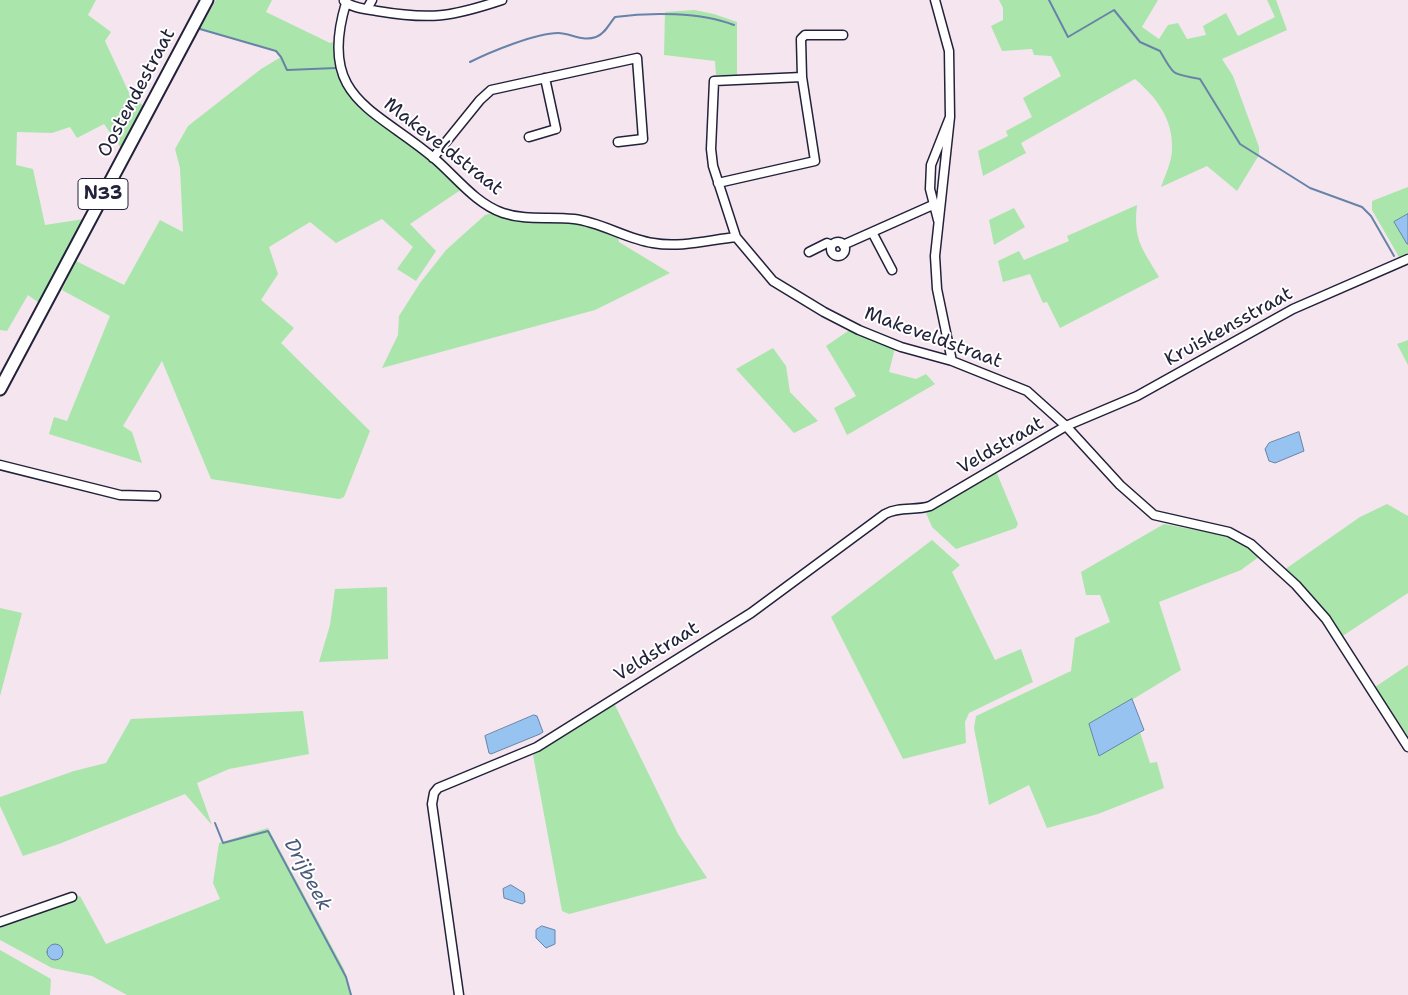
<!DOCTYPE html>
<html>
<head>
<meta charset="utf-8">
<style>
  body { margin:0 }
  canvas { display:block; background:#f4e5ee }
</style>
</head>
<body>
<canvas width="1408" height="995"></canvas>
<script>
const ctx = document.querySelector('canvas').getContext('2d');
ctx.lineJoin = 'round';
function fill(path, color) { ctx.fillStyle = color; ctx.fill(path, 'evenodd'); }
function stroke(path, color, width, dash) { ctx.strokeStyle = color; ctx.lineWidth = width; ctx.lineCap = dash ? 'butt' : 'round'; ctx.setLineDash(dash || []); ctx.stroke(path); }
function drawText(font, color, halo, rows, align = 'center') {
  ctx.font = font + ' "Shantell Sans",sans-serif'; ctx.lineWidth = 4; ctx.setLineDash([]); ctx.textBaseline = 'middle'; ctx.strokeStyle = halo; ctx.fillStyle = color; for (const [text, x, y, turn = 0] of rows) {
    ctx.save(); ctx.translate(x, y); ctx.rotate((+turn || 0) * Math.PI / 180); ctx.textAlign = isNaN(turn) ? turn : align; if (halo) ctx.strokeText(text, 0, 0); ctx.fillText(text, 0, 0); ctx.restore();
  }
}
fill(new Path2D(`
  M0 0H96L88 15 111 32 105 41 131 97 144 106 121 148 104 124 77 138 70 127 52 133 17 132 16 165 33 169 45 225 84 219 39 303 28 295 7 331 0 330Z
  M216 0H272L266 12 330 43 336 41C336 69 339 82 356 104L437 167 462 189 410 224 436 251 416 281 397 269 413 247 382 219 336 243 310 222 269 247 278 274 261 300 294 328 281 343 370 431 344 497 339 499 211 479 162 361 123 426 132 432 142 463 49 434 54 417 67 421 110 316 62 290 76 261 124 285 160 220 183 232 180 168 175 149 188 126 261 69 281 57 276 51 200 29Z
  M999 0H1158L1142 27 1159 39 1168 25 1178 23 1187 39 1206 35 1203 26 1226 13 1238 36 1275 17 1267 0H1276L1287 30 1222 59 1233 76 1259 147V155L1237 191 1207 166 1161 187C1165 176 1172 161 1172 149 1173 119 1157 98 1135 79L1021 143 1026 153 983 176 978 151 1008 136 1006 131 1032 117 1023 98 1061 76 1051 56 1034 55 1032 49 1002 51 991 26 1003 20V8Z
  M694 10 714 14 737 22V75H716L715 61 664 55 665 12Z
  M1408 187V214L1394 222 1408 244V253L1399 257 1372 210V201Z
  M1137 205C1133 240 1142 248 1159 277L1060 328 1047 302 1043 303 1030 274 1003 282 998 261 1019 251 1024 260 1069 241 1067 236Z
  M1014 208 1025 227 994 245 989 220Z
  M493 213 531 222H572L617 234 619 242 670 273 595 310 382 368 398 335 399 316 420 283 446 250 485 215Z
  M851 329 880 344 895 348 889 372 916 379 926 374 935 384 847 435 834 408 856 396 826 346Z
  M1408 340V365L1397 344Z
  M773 348 786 366 790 392 818 421 794 433 736 369Z
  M996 471 1018 524 1016 528 956 549 932 527 926 513Z
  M1387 504 1408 516V593L1341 637 1284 570 1360 517Z
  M1164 524 1229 536 1260 556 1241 570 1159 602 1181 670 1130 701 1150 763 1157 762 1164 788 1098 814 1047 828 1029 785 989 805 974 728 976 716 1071 671 1075 638 1110 622 1100 595H1086L1081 572Z
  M932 540 960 565 952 572 995 660 1021 649 1033 682 969 713 965 722 966 743 903 759 831 617Z
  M387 587 388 659 319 662 330 625 335 589Z
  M0 608 22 613 0 696Z
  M1408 665V736L1375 687Z
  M614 703 678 834 707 878 569 914 562 911 533 755Z
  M303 711 309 754 229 769 197 783 212 825 185 794 59 844 23 856 0 806V797L74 771 106 763 131 719Z
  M268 828 344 969 352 995H127L92 976 52 968 0 940V925L80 896 106 944 220 899 213 883 219 843Z
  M0 950 51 979 50 995H0Z`), '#aae6ab');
const water = new Path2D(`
  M1408 214V244H1407L1394 222Z
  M1299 432 1304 451 1275 463 1269 461 1265 449 1269 443Z
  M1132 699 1144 730 1099 756 1089 724Z
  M534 715 537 716 543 732 540 734 491 754 489 753 485 736Z
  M511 885 524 893 525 902 522 904 504 898 503 889Z
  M542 926 555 930V944L546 948 536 938V930Z
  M47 952a8 8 0 1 1 16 0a8 8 0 1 1-16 0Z`);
fill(water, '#96c3f0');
stroke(water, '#6883a8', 1);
stroke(new Path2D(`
  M1049 0 1068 37 1114 10 1140 42 1160 51C1175 77 1171 73 1200 79L1240 144 1310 188 1362 207 1371 216 1394 256
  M200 29 276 51 281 57 287 70 336 68
  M470 62C490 52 536 33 558 33 571 33 581 42 596 37 605 34 609 24 615 17 650 12 701 12 734 25
  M215 823 223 843 268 831 346 977 351 995`), '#6883a8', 2);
const minor = new Path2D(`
  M935 0 949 51 950 117
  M344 1C352 8 366 9 377 11 431 20 451 17 502 0
  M346 3C317 99 375 108 435 159 456 177 476 204 503 213 527 221 549 216 574 219 601 222 626 239 653 243 679 248 709 240 736 237L773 281 824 312 859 330 901 347 952 361 1027 391 1066 426 1120 485 1154 515 1229 532 1251 544 1296 585 1326 619 1408 747
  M367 9 372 0
  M529 137 556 129 545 78
  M433 158 480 100 491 90 637 58 643 139 618 142
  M718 183 815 161 802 77 801 39 805 35H843
  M938 220 930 189 931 165 950 117 935 256 937 289 952 361
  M872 232 892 270
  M736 237 713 166 711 149 714 81 802 77
  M831 249a7 7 0 1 1 14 0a7 7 0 1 1-14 0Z
  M843 245 935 204
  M809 252 827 243 832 245
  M0 465 120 495 156 496
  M0 922 72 897
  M459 995 432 804 434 793 438 788 537 747 751 613 885 514C900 506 915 511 930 506L1066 426 1137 396 1293 309 1408 259`);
const primary = new Path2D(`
  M0 389 207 0`);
stroke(minor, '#22223b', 11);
stroke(primary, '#22223b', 15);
stroke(minor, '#fff', 8);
stroke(primary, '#fff', 11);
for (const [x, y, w] of [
  [103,194,50]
]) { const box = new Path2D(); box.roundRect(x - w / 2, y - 15.5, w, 31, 4); ctx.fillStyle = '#fff'; ctx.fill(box); stroke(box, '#22223b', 1); }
drawText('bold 18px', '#22223b', null, [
  ["N33",103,194]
]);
drawText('19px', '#22223b', '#fff', [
  ["Oostendestraat",137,93,-62],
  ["Makeveldstraat",443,147,38],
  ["Kruiskensstraat",1229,327,-29],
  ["Makeveldstraat",933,338,20],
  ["Veldstraat",1001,446,-30],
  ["Veldstraat",657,652,-32]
]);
drawText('italic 20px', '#4b5a7a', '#fff', [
  ["Drijbeek",307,875,62]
]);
</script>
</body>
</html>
